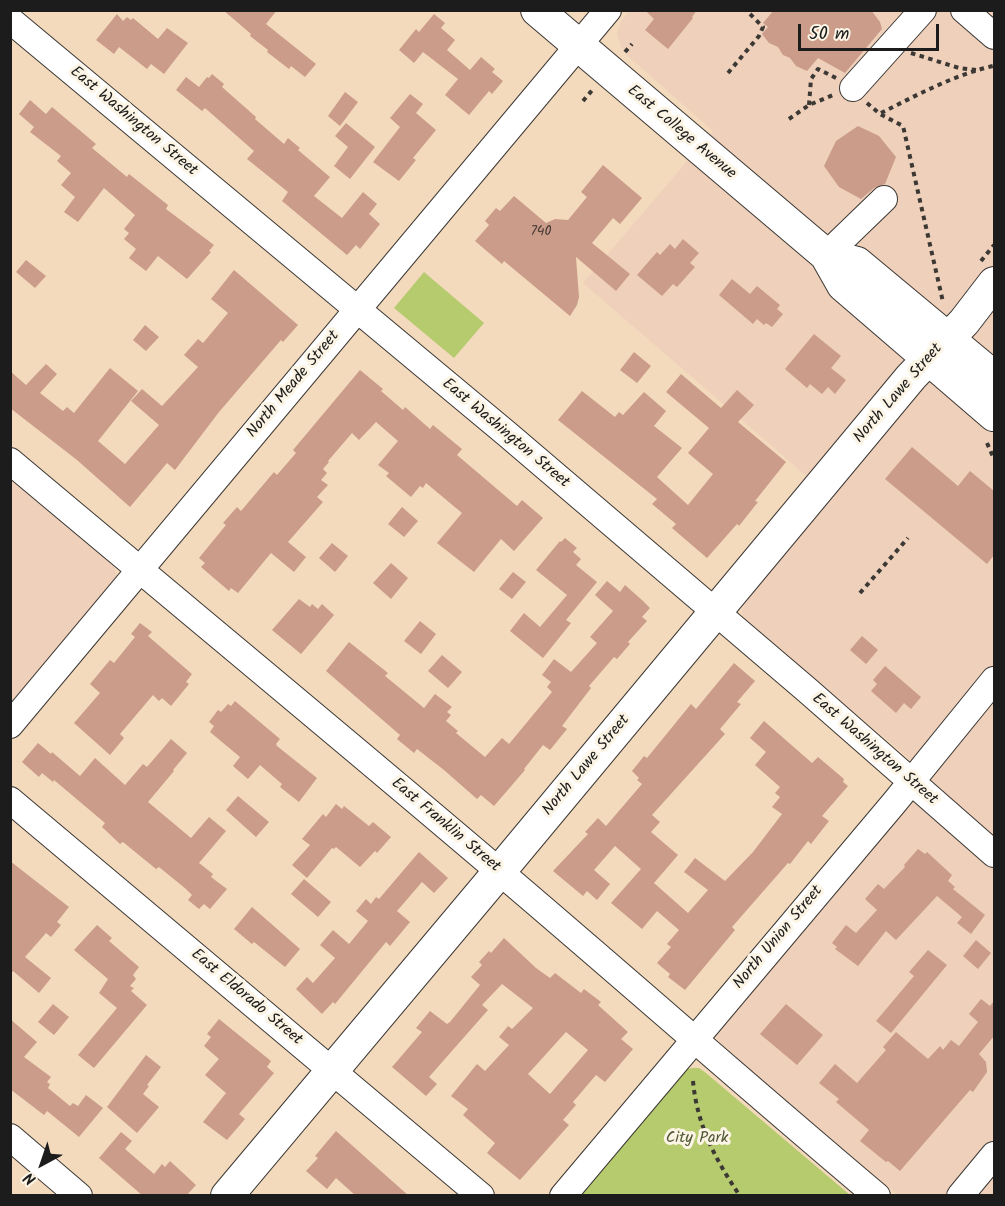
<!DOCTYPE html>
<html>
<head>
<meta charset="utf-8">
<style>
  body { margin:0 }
  #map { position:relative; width:1005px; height:1206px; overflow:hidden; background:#f3dabc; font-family:Kalam,sans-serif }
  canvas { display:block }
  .frame { position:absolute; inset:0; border:12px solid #1c1c1c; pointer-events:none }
  .north { position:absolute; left:12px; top:1134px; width:60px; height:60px; -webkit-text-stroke:4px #fcf5e5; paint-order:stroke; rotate:220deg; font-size:16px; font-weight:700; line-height:24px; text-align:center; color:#1c1c1c }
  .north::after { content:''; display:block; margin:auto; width:21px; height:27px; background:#1c1c1c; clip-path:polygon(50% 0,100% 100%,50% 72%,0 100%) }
  .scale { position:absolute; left:798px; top:24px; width:141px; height:27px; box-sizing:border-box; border:3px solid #1c1c1c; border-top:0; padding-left:8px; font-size:18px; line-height:21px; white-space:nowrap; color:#1c1c1c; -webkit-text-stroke:4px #fcf5e5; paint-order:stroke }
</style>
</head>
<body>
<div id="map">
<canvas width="1005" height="1206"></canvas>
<div class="frame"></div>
<div class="north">N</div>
<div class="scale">50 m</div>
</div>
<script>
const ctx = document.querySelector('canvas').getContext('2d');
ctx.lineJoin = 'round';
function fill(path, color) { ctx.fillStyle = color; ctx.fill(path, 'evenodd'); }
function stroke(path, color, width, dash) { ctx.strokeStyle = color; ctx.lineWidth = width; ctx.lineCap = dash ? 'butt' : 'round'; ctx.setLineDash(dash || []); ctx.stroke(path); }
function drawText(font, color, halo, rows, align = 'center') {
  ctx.font = font + ' Kalam,sans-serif'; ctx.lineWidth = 6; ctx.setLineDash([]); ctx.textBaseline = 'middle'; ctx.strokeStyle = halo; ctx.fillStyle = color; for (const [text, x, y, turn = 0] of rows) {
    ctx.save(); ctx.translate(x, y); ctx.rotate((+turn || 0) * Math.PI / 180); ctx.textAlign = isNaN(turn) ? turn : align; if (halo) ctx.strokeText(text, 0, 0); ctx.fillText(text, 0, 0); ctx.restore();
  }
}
fill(new Path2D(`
  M629 11H994V1195H898L733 1056 714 1035 719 1025 930 779 897 748 748 623 742 614V610L749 596 832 498 583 283 713 131 628 56 621 46 617 34 621 22Z
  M11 475 111 560 118 578 11 706Z`), '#eed0bb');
fill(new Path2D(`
  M424 272 484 323 454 358 394 308Z
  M693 1068H699L706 1073 850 1195 580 1196 682 1070Z`), '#b6ca6e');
fill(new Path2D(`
  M223 10H277L266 24 316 64 305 77 291 66 289 69 267 52 268 50 250 36 251 34Z
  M645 10H697L692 17 693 18 668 49 645 30 654 19Z
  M774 10H871L880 22 882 29 845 73 818 58 807 71 796 66 790 58 783 55 778 47 769 43 762 34 768 27 763 23Z
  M117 14 123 21 127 17 131 20 133 18 158 39 167 28 188 43 164 74 151 64 147 69 119 47 114 54 96 40Z
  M434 14 445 23 441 28 455 40 447 50 470 70 481 57 495 69 492 72 503 81 492 94 489 91 469 115 445 95 458 79 423 52 414 63 399 50 416 29 419 32Z
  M212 74 224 84 222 87 256 117 255 119 284 144 288 138 300 148 298 150 330 177 314 196 342 218 363 192 377 204 369 214 380 224 360 249 356 245 347 255 282 201 288 192 247 159 254 151 205 108 202 111 176 90 186 77 199 87 207 77 209 78Z
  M345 92 358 102 340 126 328 116Z
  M410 94 423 104 416 113 436 130 413 158 416 160 399 181 373 162 400 127 390 118Z
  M30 100 46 114 52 107 96 144 92 148 127 177 129 174 168 205 166 209 214 245 209 251 211 252 187 279 158 256 146 271 129 258 136 249 124 239 129 233 124 229 135 215 104 188 78 222 64 212 75 197 61 185 71 173 57 161 61 156 30 132 34 127 19 114Z
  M346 123 375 147 350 179 334 166 348 147 335 136Z
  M858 126 879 136 896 157 885 184 874 188 861 199 839 187 824 166 836 141Z
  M603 165 642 198 620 224 613 218 592 243 630 274 616 291 576 257 579 297 577 305 570 316 504 261 502 264 475 241 489 225 485 221 496 208 500 211 514 196 546 223 555 219 568 220 587 197 581 192Z
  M683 239 699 253 690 263 695 267 677 287 673 284 662 296 637 275 657 252 660 255 670 244 675 249Z
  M26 260 46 276 35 288 16 272Z
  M234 270 298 325 283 342 281 340 219 412 175 470 167 463 130 507 77 460 10 408V371L26 385 46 364 57 374 40 393 63 411 67 407 74 413 110 368 138 391 98 441 125 464 159 425 131 401 142 389 162 406 198 367 184 355 198 339 203 343 228 313 211 299Z
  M732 279 750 294 757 286 780 305 777 309 783 314 772 327 766 323 764 325 757 319 753 324 719 295Z
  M145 325 159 337 146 351 133 340Z
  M814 334 841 356 831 368 846 380 835 394 828 387 822 394 810 384 807 388 785 369Z
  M634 352 651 366 637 383 620 370Z
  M360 370 383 389 381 391 403 410 405 407 430 429 433 425 462 449 457 455 517 506 522 500 543 518 514 551 501 539 474 572 437 543 462 513 426 483 423 488 420 486 411 497 386 476 389 473 378 465 398 441 376 422 359 440 352 433 328 461 329 462 323 469 327 473 321 480 328 485 317 497 323 502 288 542 306 557 294 572 271 553 238 593 231 588 229 591 201 567 205 563 199 558 226 525 223 523 237 507 241 511 274 472 277 475 296 453 293 450Z
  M681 374 721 408 737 390 754 405 738 422 786 462 755 501 758 502 739 526 737 524 707 558 672 528 676 524 652 504 657 499 558 420 582 391 615 417 619 412 623 415 644 392 666 411 654 426 682 448 657 477 688 505 713 474 688 453 709 428 666 392Z
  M912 447 958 486 970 471 994 491V555L987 564 885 479Z
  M402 507 418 521 404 537 388 524Z
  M565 538 577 548 573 552 581 559 576 565 597 582 566 620 571 623 543 658 510 631 524 613 540 627 567 595 536 570 560 541 561 542Z
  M332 543 348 556 335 572 319 558Z
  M391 563 408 578 391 599 373 583Z
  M513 572 526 582 512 599 499 589Z
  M607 581 620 592 625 585 643 601 650 608 642 617 647 621 628 642 630 644 617 659 614 657 589 686 591 688 562 726 567 729 550 750 543 745 524 769 525 770 494 806 481 795 477 799 444 770 417 749 414 753 397 739 400 735 326 671 349 642 388 673 385 676 424 708 435 694 452 707 447 712 451 715 446 721 458 731 456 733 485 757 502 738 509 744 552 692 547 687 551 682 542 675 554 659 571 672 597 643 590 637 613 611 595 595Z
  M299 599 310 607 312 604 318 609 322 604 334 615 301 654 272 630Z
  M420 621 436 634 421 654 404 641Z
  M140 623 152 632 148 636 192 674 186 682 189 684 171 706 162 698 159 701 153 695 120 734 124 738 110 755 74 723 100 693 90 684 110 660 114 663 135 637 131 634Z
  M862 636 878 650 866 664 850 650Z
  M442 655 462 672 448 688 428 671Z
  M734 663 755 681 737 702 741 704 720 729 725 734 652 815 660 822 651 832 678 855 654 883 688 913 708 890 684 872 695 858 725 881 753 852 782 814 772 807 780 797 775 793 780 787 755 765 766 752 750 738 764 721 812 763 818 757 844 779 843 782 848 786 822 816 829 821 811 844 808 841 790 864 788 863 732 927 735 930 685 990 668 977 670 974 657 963 671 947 667 944 679 930 657 911 642 929 611 903 641 869 615 846 594 870 610 884 597 900 587 891 583 896 553 871 588 834 585 832 598 818 606 826 642 784 637 780 639 778 632 771 644 756 647 758 691 704 696 709Z
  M885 666 921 697 911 709 904 703 896 713 871 691 877 684 873 680Z
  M235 701 280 739 276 744 277 746 317 778 299 802 280 787 282 784 260 765 248 779 233 766 240 757 210 732 214 726 209 722 218 710 221 712 228 704 231 706Z
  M171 739 187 753 173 770 174 771 148 802 191 838 209 817 226 831 199 863 213 874 211 877 227 889 210 909 204 904 199 909 188 900 192 895 186 889 159 867 156 869 123 842 120 844 102 827 105 823 54 780 53 782 42 773 39 777 22 762 38 743 51 754 52 752 80 776 95 758 125 785 143 764 147 767Z
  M238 796 269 822 256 837 226 810Z
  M336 804 342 809 344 806 369 826 373 822 391 837 377 853 375 851 360 867 336 847 334 849 332 848 307 878 292 865 310 845 302 839 323 814 326 817Z
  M918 849 925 854 927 852 952 875 948 881 955 887 953 889 985 915 971 934 957 923 962 917 937 896 896 940 886 931 858 966 835 949 837 947 832 943 846 925 856 933 877 910 865 899 878 884 884 889 905 867 904 865Z
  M419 852 448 878 434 893 422 882 397 911 410 922 390 946 386 942 335 1004 333 1002 322 1014 296 989 307 977 313 983 335 958 320 945 333 930 349 944 368 921 356 911 366 899 371 904 376 897 379 899Z
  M10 861 69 907 57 922 61 925 51 937 46 933 25 957 51 978 39 993 13 971 10 975Z
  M304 879 331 902 318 917 291 894Z
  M252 907 300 949 285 967 254 942 252 944 234 929Z
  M97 925 112 938 109 941 139 967 133 975 136 979 130 986 134 988 131 991 147 1005 94 1068 78 1055 117 1008 99 993 108 979 74 950Z
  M504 938 536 968 550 978 555 973 581 993 584 989 601 1002 598 1005 628 1032 621 1039 633 1049 605 1082 596 1075 573 1102 576 1105 563 1120 569 1125 520 1180 487 1153 495 1143 463 1115 468 1109 451 1096 477 1064 485 1071 509 1045 499 1037 508 1026 512 1029 533 1008 502 984 482 1005 488 1010 429 1077 437 1084 426 1096 392 1067 422 1032 416 1028 430 1011 447 1024 450 1022 480 985 471 977 482 965 479 962 489 951 491 953ZM566 1032 588 1050 550 1094 528 1074Z
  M976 940 991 953 978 969 963 956Z
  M928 950 947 965 891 1033 876 1021 914 976 909 972Z
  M981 999 990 1006 994 1001V1036L979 1054 986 1062 987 1072 973 1092 970 1090 900 1171 888 1161 886 1162 860 1141 869 1130 836 1102 839 1099 819 1083 835 1064 857 1083 886 1050 883 1047 896 1032 928 1059 940 1046 943 1050 951 1040 959 1046 978 1022 969 1014Z
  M53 1004 69 1017 54 1035 38 1022Z
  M786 1004 823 1035 797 1065 760 1034Z
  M10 1019 37 1042 24 1057 51 1077 47 1082 50 1084 48 1088 70 1106 73 1103 78 1106 86 1095 103 1108 79 1137 47 1111 44 1115 10 1089Z
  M219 1019 271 1061 267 1067 274 1073 239 1114 245 1119 227 1140 203 1122 226 1093 205 1075 219 1059 204 1046 211 1037 207 1034Z
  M146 1055 161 1067 147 1085 149 1086 143 1094 159 1107 137 1133 107 1107Z
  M336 1131 355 1148 409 1196H356L336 1178 327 1189 306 1171 318 1158 315 1156Z
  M121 1132 132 1141 125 1149 154 1174 162 1164 165 1167 170 1161 196 1185 186 1196H143L99 1158Z`), '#cb9c89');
const minor = new Path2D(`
  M964 10 994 36
  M10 20 507 434 807 690 994 854
  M853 88 923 10
  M826 255 884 199
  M10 461C173 598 338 734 500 872 626 979 750 1089 877 1196
  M10 725 608 10
  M10 800 481 1196
  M10 1137 79 1196
  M563 1196 894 803 994 680
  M960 1196 994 1155`);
const major = new Path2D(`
  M537 10 826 255 843 285 994 415
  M826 255 857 263 994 377
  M227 1196 499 872 911 377 964 322 994 283`);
stroke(minor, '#3c3834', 28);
stroke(major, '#3c3834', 34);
stroke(new Path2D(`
  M625 52 632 44
  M911 53 959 68 976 70
  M728 73 759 36 763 27 746 10
  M583 101 594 88
  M867 103 880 114 903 126 943 302
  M809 105 811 79 818 69 836 78
  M881 113C917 95 954 75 993 66
  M789 119 809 105 833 95
  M981 261 994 245
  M987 443 994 459
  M860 593 908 538
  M693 1081C697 1125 715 1159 740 1196`), '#3c3834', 4, [4.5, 4.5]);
stroke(minor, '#fff', 26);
stroke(major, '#fff', 32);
drawText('14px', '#483c37', null, [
  ["740",541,233]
]);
drawText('16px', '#1c1c1c', '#fcf5e5', [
  ["East Washington Street",133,122,40],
  ["East College Avenue",681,133,40],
  ["North Meade Street",294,385,-50],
  ["North Lawe Street",899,394,-49],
  ["East Washington Street",505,434,40],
  ["East Washington Street",874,750,41],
  ["North Lawe Street",587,766,-50],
  ["East Franklin Street",445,826,40],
  ["North Union Street",779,938,-50],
  ["East Eldorado Street",246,998,40]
]);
drawText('16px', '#525939', '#fcf5e5', [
  ["City Park",697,1139]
]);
</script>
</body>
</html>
